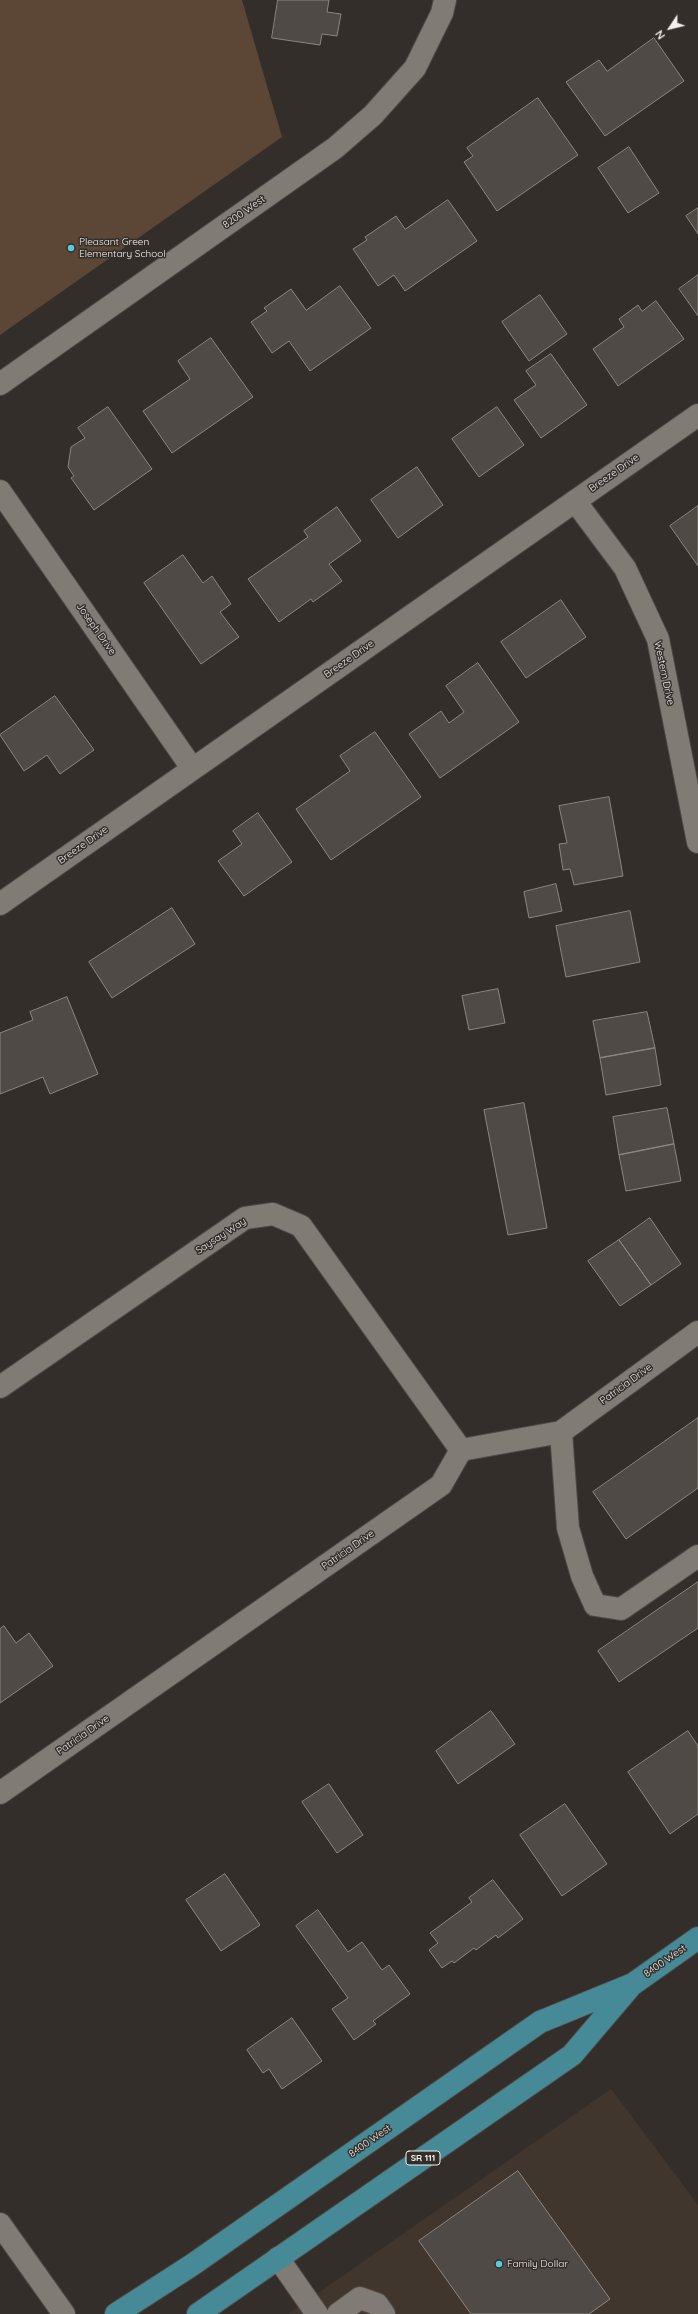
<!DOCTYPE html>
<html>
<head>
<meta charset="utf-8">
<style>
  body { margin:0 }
  #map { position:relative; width:698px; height:2314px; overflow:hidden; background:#332e2a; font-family:Quicksand,sans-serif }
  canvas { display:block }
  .north { position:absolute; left:650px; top:8px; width:40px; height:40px; -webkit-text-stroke:3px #332e2a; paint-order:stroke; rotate:235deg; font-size:11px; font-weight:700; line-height:16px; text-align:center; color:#f4f0ee }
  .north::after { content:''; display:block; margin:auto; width:14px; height:18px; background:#f4f0ee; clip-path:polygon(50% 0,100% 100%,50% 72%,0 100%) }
</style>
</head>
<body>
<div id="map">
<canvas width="698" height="2314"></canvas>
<div class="north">N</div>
</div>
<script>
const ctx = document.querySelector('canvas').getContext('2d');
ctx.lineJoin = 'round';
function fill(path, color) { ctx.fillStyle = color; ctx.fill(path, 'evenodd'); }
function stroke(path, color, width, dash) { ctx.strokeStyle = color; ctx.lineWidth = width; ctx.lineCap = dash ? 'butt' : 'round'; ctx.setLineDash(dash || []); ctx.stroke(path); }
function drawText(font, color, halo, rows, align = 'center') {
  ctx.font = font + ' Quicksand,sans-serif'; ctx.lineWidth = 3; ctx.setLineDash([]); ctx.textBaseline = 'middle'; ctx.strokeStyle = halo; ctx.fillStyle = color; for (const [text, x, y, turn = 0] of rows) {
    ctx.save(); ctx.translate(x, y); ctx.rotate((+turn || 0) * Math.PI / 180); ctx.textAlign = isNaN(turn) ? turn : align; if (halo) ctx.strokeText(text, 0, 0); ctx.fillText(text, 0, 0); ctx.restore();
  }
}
fill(new Path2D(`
  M611 2089 698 2205V2314H288Z`), '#41362e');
fill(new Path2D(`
  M0 0H242L282 137 0 335Z`), '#5c4635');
const building = new Path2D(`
  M278 0H329L327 12 341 14 337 36 322 34 320 45 272 38Z
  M654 38 684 81 605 136 566 82 599 60 607 71Z
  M538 98 578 155 497 211 464 162 473 156 467 148Z
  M629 147 659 193 628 213 598 168Z
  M448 200 477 241 405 291 394 275 378 286 353 249 367 240 365 237 396 216 405 229Z
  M698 208V234L686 216Z
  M698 275V316L679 289Z
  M340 286 371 328 310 371 289 341 272 353 251 322 267 311 264 308 291 289 306 310Z
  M540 295 567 334 529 361 502 322Z
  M656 301 684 339 618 386 593 349 624 327 619 319 638 305 642 311Z
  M211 338 253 397 172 453 143 411 190 379 178 361Z
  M551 354 587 405 541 438 514 400 536 385 526 371Z
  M108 407 152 469 94 510 71 478 74 476 68 467 71 447 85 438 78 428Z
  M497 407 524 445 479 477 452 439Z
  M417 467 443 505 398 538 371 500Z
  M698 506V566L670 526Z
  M337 507 361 541 329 564 342 581 313 602 311 599 279 622 248 579 308 537 304 531Z
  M183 555 203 583 212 576 231 604 220 612 239 637 201 664 144 583Z
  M561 600 586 637 526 678 501 642Z
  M478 663 519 722 440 778 409 734 441 711 449 723 464 712 446 686Z
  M55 696 94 750 60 774 47 755 24 771 0 735Z
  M375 732 421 797 331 860 296 809 350 771 340 756Z
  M609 797 623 876 574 885 570 869 563 870 559 844 567 843 559 806Z
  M258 813 292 862 244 896 218 861 242 844 233 831Z
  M556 884 562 911 529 918 524 892Z
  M172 908 195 944 112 998 89 962Z
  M630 911 640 962 566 977 556 926Z
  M498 989 505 1023 469 1030 462 996Z
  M67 997 98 1074 50 1094 43 1077 0 1094V1033L33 1020 30 1012Z
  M647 1012 655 1048 600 1058 593 1021Z
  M655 1048 661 1085 606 1095 600 1058Z
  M524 1103 547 1228 508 1235 484 1110Z
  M667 1108 674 1144 619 1155 613 1117Z
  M674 1144 681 1181 626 1191 619 1155Z
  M650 1218 681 1264 651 1285 619 1240Z
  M619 1240 651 1285 620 1306 588 1261Z
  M698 1418V1488L626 1539 593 1492Z
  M698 1582V1628L619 1682 598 1651Z
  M4 1626 16 1643 29 1633 53 1666 0 1703V1629Z
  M491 1711 515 1744 458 1784 436 1751Z
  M688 1731 698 1746V1814L670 1834 628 1772Z
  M329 1784 363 1835 337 1853 302 1802Z
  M565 1804 607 1864 562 1896 520 1835Z
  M225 1874 260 1925 221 1951 186 1900Z
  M493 1880 523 1919 498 1938 496 1935 476 1950 474 1948 454 1963 452 1961 442 1968 429 1950 438 1943 430 1933 472 1902 469 1898Z
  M318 1910 348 1952 362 1942 382 1970 389 1965 410 1994 373 2021 376 2024 354 2040 332 2009 348 1998 296 1926Z
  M292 2018 322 2061 282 2089 269 2069 263 2073 247 2050Z
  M518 2171 610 2299 589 2314H471L419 2241Z`);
fill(building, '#504a46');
stroke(building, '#8c8681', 1);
const minor = new Path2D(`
  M0 384 335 148 373 115 415 68 442 13 445 0
  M0 491 192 768
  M575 501 625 568 658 639 698 842
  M0 904 698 415
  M0 1387 245 1218 273 1214 301 1226 461 1450
  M561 1432 568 1528 582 1576 595 1605 621 1609 698 1556
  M0 1793 441 1485 461 1450 561 1432 698 1332
  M0 2224 64 2314
  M278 2258 317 2314
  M338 2314 360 2298 377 2304 384 2314`);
const major = new Path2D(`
  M116 2314 192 2265 540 2022 633 1984 698 1938
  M198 2314 572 2055 629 1988`);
stroke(minor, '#4f4a48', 24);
stroke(major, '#4f4a48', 24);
stroke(minor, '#817b76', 22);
stroke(major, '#458a96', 22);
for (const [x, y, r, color] of [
  [71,248,4,"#57c9e2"],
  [499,2264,4,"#57c9e2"]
]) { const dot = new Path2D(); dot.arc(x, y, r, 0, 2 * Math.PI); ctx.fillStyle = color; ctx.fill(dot); stroke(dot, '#332e2a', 1.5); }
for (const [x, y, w] of [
  [423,2158,34]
]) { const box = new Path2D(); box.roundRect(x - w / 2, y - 7, w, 14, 3); ctx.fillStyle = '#332e2a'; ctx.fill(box); stroke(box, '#f4f0ee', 1); }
drawText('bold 9px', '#f4f0ee', null, [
  ["SR 111",423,2158]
]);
drawText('10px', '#f4f0ee', '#332e2a', [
  ["8200 West",244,212,-35],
  ["Breeze Drive",614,473,-35],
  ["Joseph Drive",96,629,55],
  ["Breeze Drive",349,659,-35],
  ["Western Drive",664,673,78],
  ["Breeze Drive",83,845,-35],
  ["Saysay Way",221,1236,-33],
  ["Patricia Drive",626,1384,-36],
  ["Patricia Drive",348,1550,-35],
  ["Patricia Drive",83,1735,-35],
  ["8400 West",665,1961,-35],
  ["8400 West",370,2141,-35]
]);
drawText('10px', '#f4f0ee', '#332e2a', [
  ["Pleasant Green",79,242],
  ["Elementary School",79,254],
  ["Family Dollar",507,2264]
], 'left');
</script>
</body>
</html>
